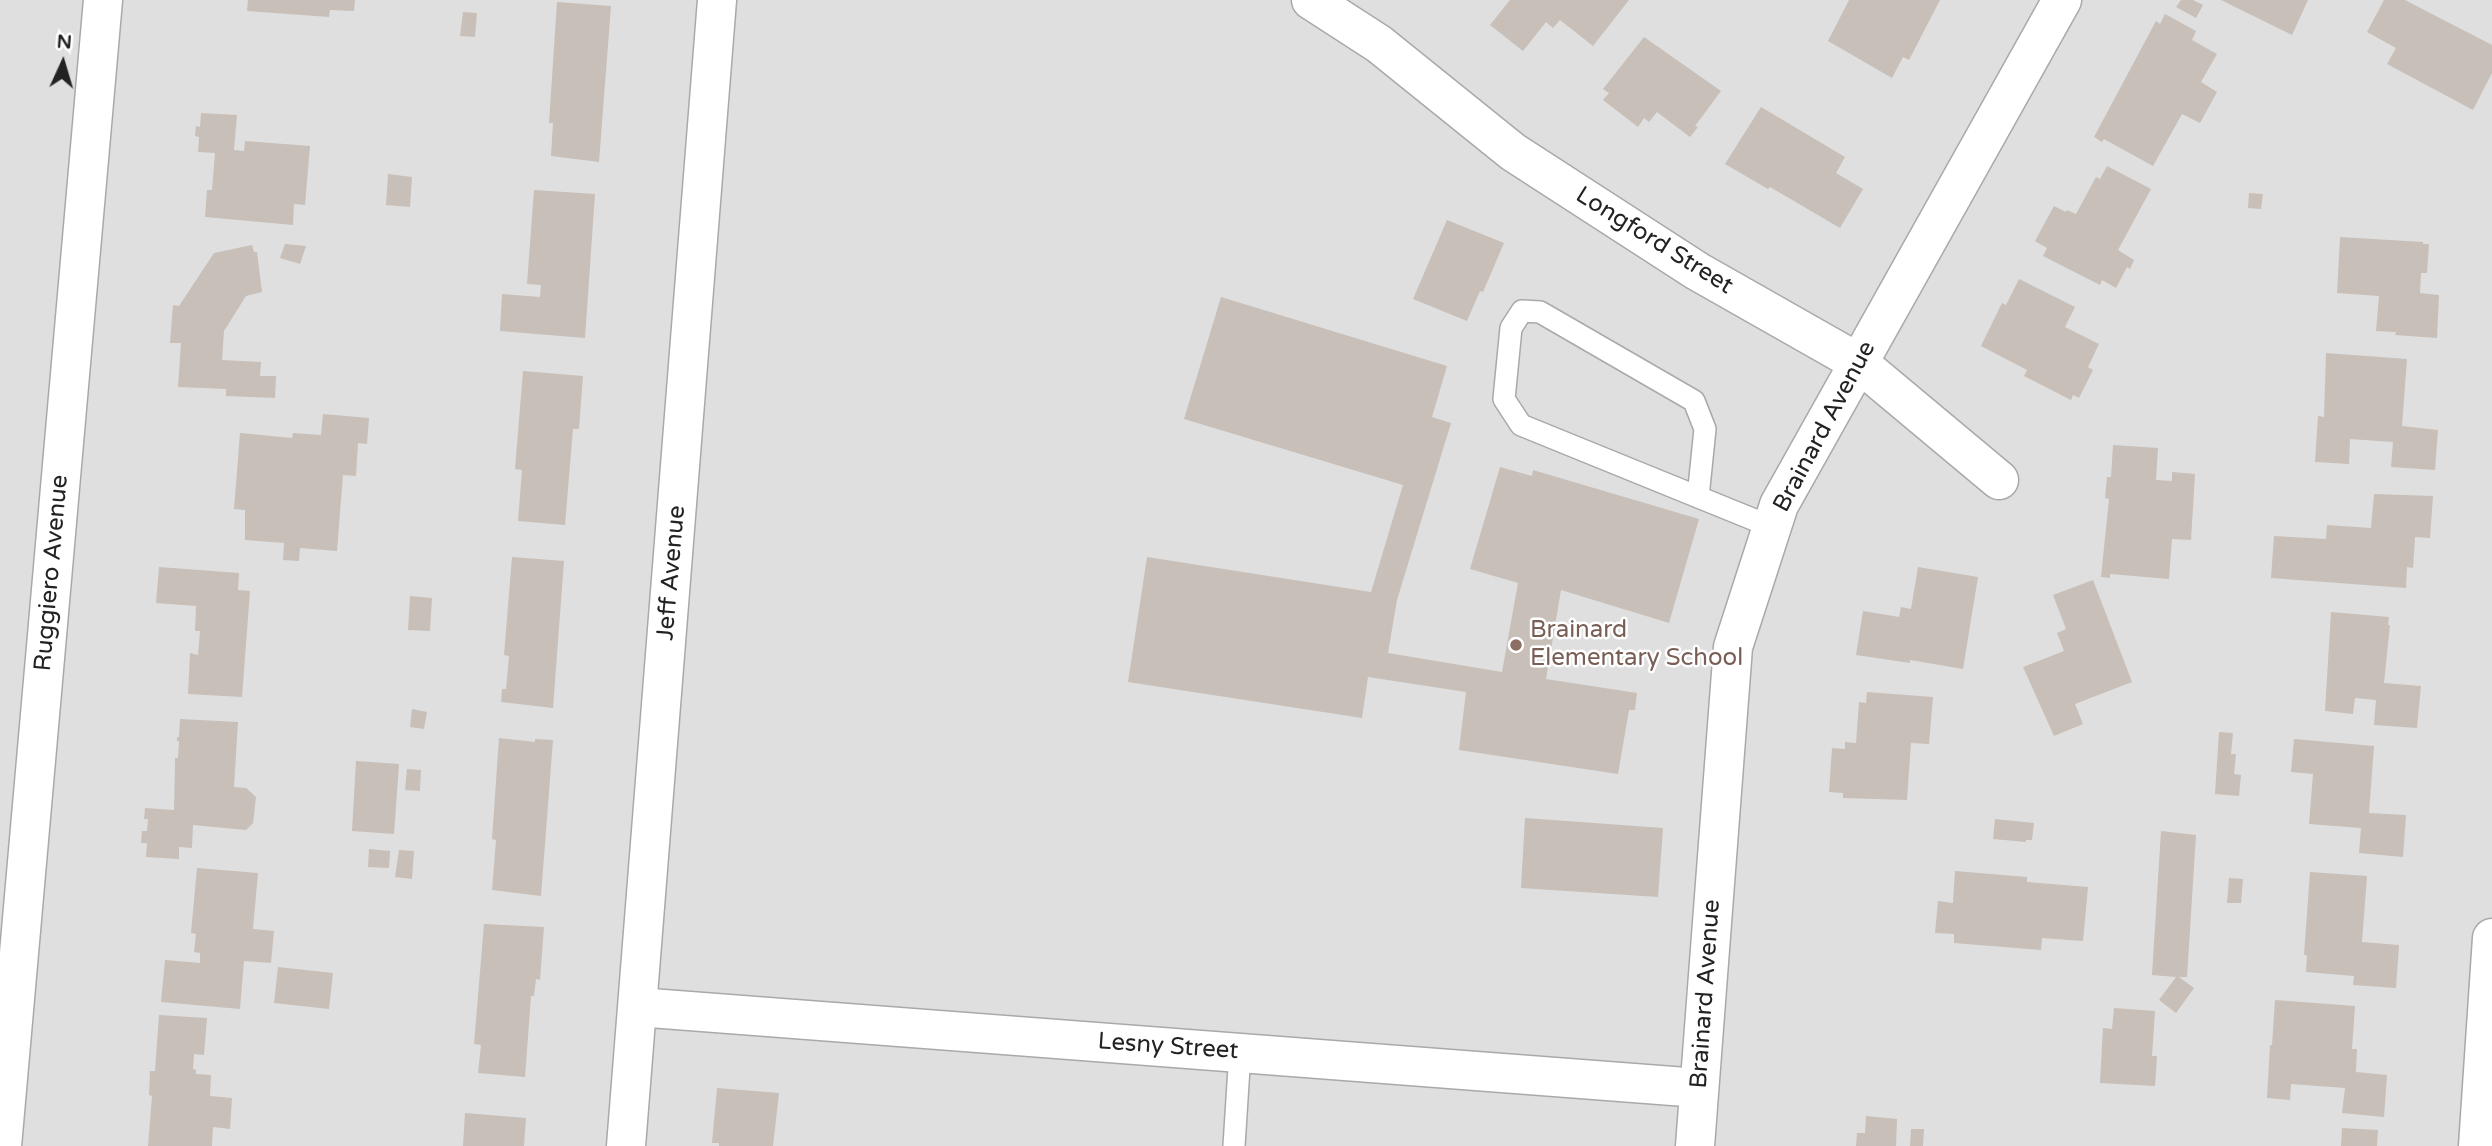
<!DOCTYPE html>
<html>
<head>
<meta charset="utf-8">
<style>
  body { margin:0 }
  #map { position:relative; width:2492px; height:1146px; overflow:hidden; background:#f2efe9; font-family:"Varela Round",sans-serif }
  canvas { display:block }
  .north { position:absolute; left:28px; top:28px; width:70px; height:70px; -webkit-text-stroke:5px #fff; paint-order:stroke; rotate:4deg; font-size:19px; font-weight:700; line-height:28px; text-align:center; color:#222 }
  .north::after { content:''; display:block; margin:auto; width:24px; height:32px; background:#222; clip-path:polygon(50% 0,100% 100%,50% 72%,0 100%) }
</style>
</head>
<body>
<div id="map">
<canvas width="2492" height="1146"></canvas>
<div class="north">N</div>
</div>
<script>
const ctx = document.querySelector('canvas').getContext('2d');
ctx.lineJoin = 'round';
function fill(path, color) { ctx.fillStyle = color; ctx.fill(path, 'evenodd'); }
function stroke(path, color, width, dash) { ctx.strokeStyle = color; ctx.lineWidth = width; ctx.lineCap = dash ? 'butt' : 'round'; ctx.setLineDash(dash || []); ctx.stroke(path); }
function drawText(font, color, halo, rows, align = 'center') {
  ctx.font = font + ' "Varela Round",sans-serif'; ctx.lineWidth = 5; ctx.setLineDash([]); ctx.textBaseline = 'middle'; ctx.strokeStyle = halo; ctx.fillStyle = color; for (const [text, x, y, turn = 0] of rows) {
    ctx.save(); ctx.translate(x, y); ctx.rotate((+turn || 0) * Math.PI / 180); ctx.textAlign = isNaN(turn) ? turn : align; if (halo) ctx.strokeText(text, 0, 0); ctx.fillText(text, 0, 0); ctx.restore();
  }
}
fill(new Path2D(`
  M0 0H2492V1146H0Z`), '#e0dfdf');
fill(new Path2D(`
  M248 0H355L354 11 330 10 329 17 247 11Z
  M1510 0H1629L1593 46 1560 20 1553 28 1546 22 1523 51 1490 25Z
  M1849 0H1940L1909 60 1903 57 1892 78 1828 41Z
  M2181 0H2193L2203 5 2196 18 2176 7Z
  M2221 0H2308L2292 35Z
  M2384 0H2405L2492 45V73L2473 110 2387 64 2396 48 2367 32Z
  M557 2 611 6 599 162 551 156 553 123H549Z
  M463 12 477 13 475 37 460 36Z
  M2165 14 2196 31 2192 40 2217 54 2201 82 2217 92 2200 123 2182 114 2153 166 2104 139 2102 142 2094 137 2156 21 2160 24Z
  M1644 37 1721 91 1695 126 1698 127 1690 137 1657 112 1649 122 1644 118 1638 127 1603 100 1609 93 1603 89Z
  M1761 107 1845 157 1836 173 1863 189 1840 228 1770 187 1768 189 1725 164Z
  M201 113 237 115 234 150 244 151 245 141 310 146 305 205 294 204 293 225 205 217 207 190H212L215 153 198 152 199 137 195 136 196 126 200 127Z
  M2107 166 2151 189 2118 250 2134 260 2130 269 2127 267 2116 288 2102 280 2100 285 2043 256 2047 248 2035 241 2054 206 2066 212 2067 210 2076 214 2096 177 2100 179Z
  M388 174 412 177 410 207 386 205Z
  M534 190 595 194 585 338 500 331 502 294 540 297 541 285 527 284Z
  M2249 193 2263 194 2261 209 2248 208Z
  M1447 220 1504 243 1483 292 1480 291 1467 321 1413 299Z
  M2340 237 2423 242V244H2429L2427 273H2421L2420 293 2439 295 2437 338 2395 335 2396 332 2376 331 2379 296 2337 293Z
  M285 244 306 246 300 264 280 258Z
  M252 245 254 252H257L262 292 246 296 224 331 222 360 261 362 260 376H276L275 398 226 396V389L178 387 181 343H170L173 305 179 306 214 253Z
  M2019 279 2075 307 2065 327 2099 344 2088 367 2093 370 2079 398 2073 395 2071 400 2024 376 2027 370 1981 346 2002 303 2006 305Z
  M1221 297 1447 366 1432 417 1451 423 1397 600 1388 653 1502 672 1518 583 1470 569 1500 467 1532 476 1533 470 1699 519 1669 623 1561 590 1546 679 1637 693 1635 710H1629L1618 774 1459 750 1466 692 1368 677 1362 718 1128 682 1147 557 1371 592 1403 485 1184 419Z
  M2326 353 2407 359 2402 426 2438 430 2435 470 2391 467 2393 442 2350 439 2349 464 2315 462 2318 416 2324 417Z
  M523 371 583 376 579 429H573L565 525 518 521 522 470 515 469Z
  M323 414 369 418 367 444 358 443 356 476 343 475 337 551 300 548 299 561 283 560 284 543 245 540V510L234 509 240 433 292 438 293 433 321 435Z
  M2113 445 2158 448 2156 480 2172 481V472L2195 474 2191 540 2172 539 2169 579 2110 574V578L2101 577 2109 499 2105 498 2107 477H2111Z
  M2374 494 2433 496 2430 538 2415 537 2413 568 2407 567 2406 588 2271 578 2274 536 2326 539 2327 525 2371 528Z
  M512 557 564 561 553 708 501 702 502 689H506L509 656 504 655Z
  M159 567 239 573 238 590 250 591 242 697 188 694 190 653 198 655 200 631H195L196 606 156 603Z
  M1918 567 1978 577 1963 669 1910 660V663L1856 655 1863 611 1899 617 1901 607 1911 609Z
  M2093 580 2132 682 2075 704 2083 724 2054 736 2023 667 2064 651 2057 633 2066 629 2053 595Z
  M410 596 432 598 430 631 408 630Z
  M2331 612 2389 617 2388 625H2390L2384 683 2421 686 2417 728 2374 725 2376 700 2355 698 2353 714 2325 711Z
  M1867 692 1933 697 1929 744 1911 743 1907 800 1843 798V793L1829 792 1832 748 1845 749V742L1856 743 1859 702 1866 703Z
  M412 709 427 712 424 729 410 727Z
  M180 719 238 722 234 787 246 788 256 797 253 823 246 830 193 825 192 848 179 847V859L146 857 147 843H141L142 831H147L148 819H144L145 808 174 810 175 763V758H178L179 741H177V737H179Z
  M2219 732 2233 733 2231 754H2236L2234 774 2241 775 2239 796 2215 794Z
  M499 738 535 742V739L553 740 541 896 492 890 496 840 492 839Z
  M2294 739 2374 746 2369 813 2406 815 2403 857 2359 853 2361 828 2309 824 2313 774 2291 772Z
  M356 761 399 764 394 834 352 831Z
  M407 769 421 770 420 791 405 790Z
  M1525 818 1663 828 1658 897 1521 888Z
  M1995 819 2034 823 2032 840H2026V842L1993 839Z
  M2161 831 2196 835 2187 977H2179L2194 988 2176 1013 2159 1000 2176 977 2152 975Z
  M369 849 390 851 389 868 368 867Z
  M399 850 414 851 412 879 395 877Z
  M197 868 258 873 253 929 274 931 271 963 244 961 240 1009 161 1002 165 960 200 963V953L194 952 196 934 191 933Z
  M1955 871 2027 877V882L2088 887 2083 941 2042 938 2041 950 1954 943V934L1935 933 1938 901 1953 903Z
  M2310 872 2367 876 2362 942 2399 945 2396 988 2353 985 2354 976 2306 972 2307 955H2304Z
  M2229 878 2243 879 2241 903H2227Z
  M484 924 544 927 540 980 536 979 534 996H531L525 1077 478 1073 481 1045 474 1044Z
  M278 967 333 973 329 1009 274 1003Z
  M2275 1000 2355 1006 2352 1049H2357L2356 1072 2387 1075 2384 1117 2342 1113 2345 1088 2291 1084 2290 1100 2267 1098 2270 1045H2272Z
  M2114 1008 2155 1011 2152 1056H2157L2155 1086 2100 1083 2103 1028 2112 1029Z
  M159 1015 207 1018 204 1055 194 1054 193 1069 196 1070V1074L211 1075 210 1096 232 1098 230 1129 213 1127 212 1146H148L152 1096 149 1095 150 1071H155Z
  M717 1088 779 1093 773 1146H719V1143H712Z
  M465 1113 526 1118 524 1146H463Z
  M1866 1116 1897 1119 1896 1146H1856L1857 1133H1865Z
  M2342 1128 2378 1130 2377 1146H2341Z
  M1911 1129H1924L1923 1146H1910Z`), '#c7bfb8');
const lane = new Path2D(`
  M1698 497 1705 429 1694 401 1540 312 1522 311 1511 328 1504 399 1521 425 1772 527
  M1234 1146 1240 1052`);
const street = new Path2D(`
  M1311 0 1379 44 1513 152 1697 271 1859 363 1999 480
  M637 1007 1699 1088
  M2 1146 103 0
  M626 1146 717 0
  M1695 1146 1733 647 1779 505 2062 0
  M2478 1146 2492 938`);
stroke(lane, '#a9a9a9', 24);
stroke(street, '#a9a9a9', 41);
stroke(lane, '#fff', 21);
stroke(street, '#fff', 38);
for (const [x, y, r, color] of [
  [1516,645,7,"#8d6e63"]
]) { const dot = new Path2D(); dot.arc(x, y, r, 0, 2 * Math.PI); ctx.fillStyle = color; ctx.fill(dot); stroke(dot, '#fff', 2.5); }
drawText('24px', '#222', '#fff', [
  ["Longford Street",1654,241,32],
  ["Brainard Avenue",1825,427,-62],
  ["Ruggiero Avenue",52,573,-85],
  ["Jeff Avenue",672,573,-85],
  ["Brainard Avenue",1706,994,-86],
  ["Lesny Street",1168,1047,4]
]);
drawText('24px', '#785e54', '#fff', [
  ["Brainard",1530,631],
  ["Elementary School",1530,659]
], 'left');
</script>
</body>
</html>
